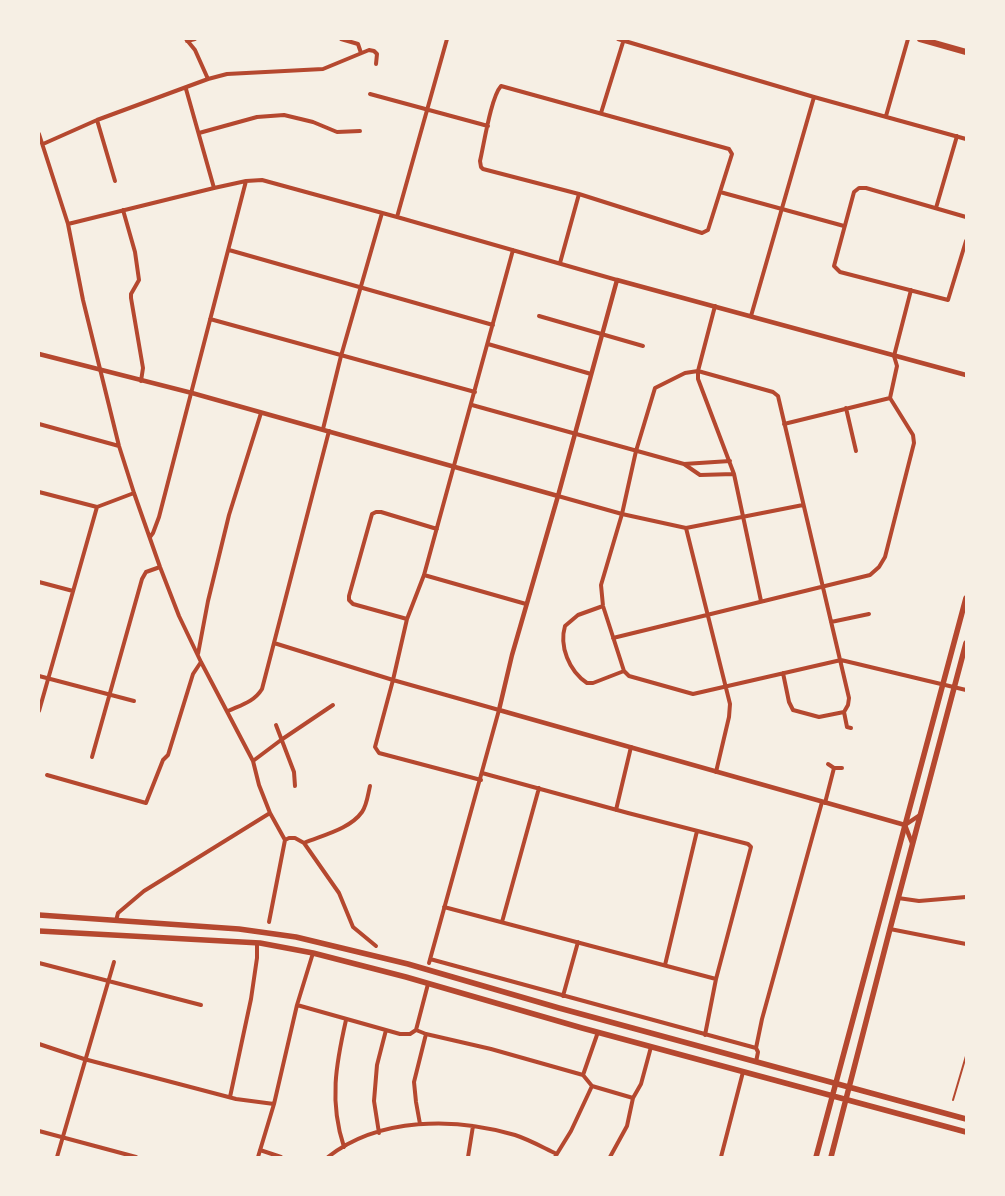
<!DOCTYPE html>
<html>
<head>
<meta charset="utf-8">
<style>
  body { margin:0 }
  #map { position:relative; width:1005px; height:1196px; overflow:hidden; background:#f6efe4; font-family:"DejaVu Sans",sans-serif }
  canvas { display:block }
  .frame { position:absolute; inset:0; border:40px solid #f6efe4; pointer-events:none }
</style>
</head>
<body>
<div id="map">
<canvas width="1005" height="1196"></canvas>
<div class="frame"></div>
</div>
<script>
const ctx = document.querySelector('canvas').getContext('2d');
ctx.lineJoin = 'round';
function stroke(path, color, width, dash) { ctx.strokeStyle = color; ctx.lineWidth = width; ctx.lineCap = dash ? 'butt' : 'round'; ctx.setLineDash(dash || []); ctx.stroke(path); }
stroke(new Path2D(`
  M953 1100 966 1056`), '#b5482f', 2);
stroke(new Path2D(`
  M186 39 195 50 208 79
  M341 39 358 44 361 53
  M618 39 814 97 966 139
  M187 41 195 39
  M501 86 729 149 732 154 708 230 702 233 579 194 483 169 481 167 480 161C484 144 491 97 501 86Z
  M186 89 214 188
  M370 94 488 126
  M601 113 624 39
  M886 116 908 39
  M97 120 115 181
  M199 133 257 117 284 115 313 122 337 132 360 131
  M39 134 68 224 83 300 119 446 134 493 160 567 179 616 201 662 253 761 259 785 270 813 285 840 269 922
  M43 144 97 120 208 79 227 74 323 69 369 50 374 51 377 54 376 64
  M720 192 844 226
  M936 208 957 136
  M123 210 135 252 139 280 131 294V298L143 368 141 381
  M397 217 447 39
  M966 217 866 188H859L854 192 834 266 840 272 948 300 966 241
  M68 224 214 188 246 181 262 180 397 217 617 280
  M229 250 493 325
  M560 263 579 194
  M715 306 698 371V379L734 474 761 601
  M539 316 643 346
  M751 316 814 97
  M210 319 475 392
  M488 344 591 374
  M472 405 684 464 730 461
  M846 408 856 451
  M39 424 119 446
  M784 424 890 398
  M323 429 341 356 382 213
  M684 464 700 475 734 474
  M39 492 97 507
  M558 496 622 514 686 528 803 505
  M97 507 134 493
  M686 528 730 704 729 717 716 772
  M150 537 153 533 159 517 246 181
  M424 575 526 604
  M39 582 73 591
  M603 606 578 615 565 626C559 646 569 671 587 683H593L624 671
  M407 619 353 604 349 600V596L372 514 376 512H381L437 529
  M831 622 869 614
  M613 638 870 575 879 567 885 557 914 443 913 435 890 398 897 366 894 356 911 290
  M274 643 393 680 499 710 429 963
  M198 654 208 601 229 515 261 413
  M783 673 789 702 793 710 819 717 844 712 848 705 849 698 778 396 773 392 698 371 685 373 655 388 636 451 622 514 601 585 603 606 624 671 629 676 693 694 841 660 966 690
  M39 676 134 701
  M39 711 97 507
  M228 711C241 705 254 702 262 689L329 431
  M844 712 847 727 851 728
  M276 725 294 772 295 786
  M92 757 142 579 146 572 160 567
  M253 761 281 740 333 705
  M828 764 834 768H842
  M482 773 628 813 748 844 751 847 716 979 705 1035
  M47 775 146 803 163 760 168 755 193 674 201 662
  M481 780 379 753 375 747 393 680 407 619 424 575 513 250
  M825 803 834 768
  M616 810 631 747
  M285 840 289 838H295L304 843 339 893 353 927 376 946
  M304 843C323 835 350 829 362 812 367 805 368 794 370 786
  M898 898 919 901 966 897
  M444 907 716 979
  M116 921 118 913 144 891 270 813
  M502 922 539 788
  M890 929 966 944
  M430 959 756 1048
  M39 963 201 1005
  M665 965 697 831
  M563 996 578 942
  M297 1005 400 1034H410L416 1030
  M426 1034 491 1049 583 1075 592 1086 633 1098
  M39 1044 84 1059 236 1099 274 1104
  M756 1062 758 1052 756 1048 762 1019 822 802
  M583 1075 598 1032
  M230 1097 251 999 257 958V943
  M420 1124 416 1102 414 1082 426 1034 416 1030 428 984
  M39 1131 136 1157
  M379 1133 374 1101 377 1065 386 1030
  M344 1147C329 1102 336 1064 346 1020
  M260 1150 281 1157
  M57 1157 114 962
  M258 1157 274 1104 297 1005 313 953
  M328 1157C379 1117 455 1117 515 1135 530 1140 544 1148 557 1154
  M468 1157 473 1126
  M555 1157 571 1131 592 1086
  M610 1157 627 1126 633 1098 641 1084 651 1047
  M721 1157 743 1072`), '#b5482f', 4);
stroke(new Path2D(`
  M39 354 192 393 558 496
  M920 815 905 825 499 710 512 655 558 496 617 280 966 375
  M905 825 912 843`), '#b5482f', 4.5);
stroke(new Path2D(`
  M39 915 239 929 296 937 408 964 559 1008 966 1119
  M39 931 260 943 313 953 406 977 582 1028 966 1132
  M816 1157 966 598
  M831 1157 890 929 966 643`), '#b5482f', 5.5);
stroke(new Path2D(`
  M920 39 966 52`), '#b5482f', 6);
</script>
</body>
</html>
